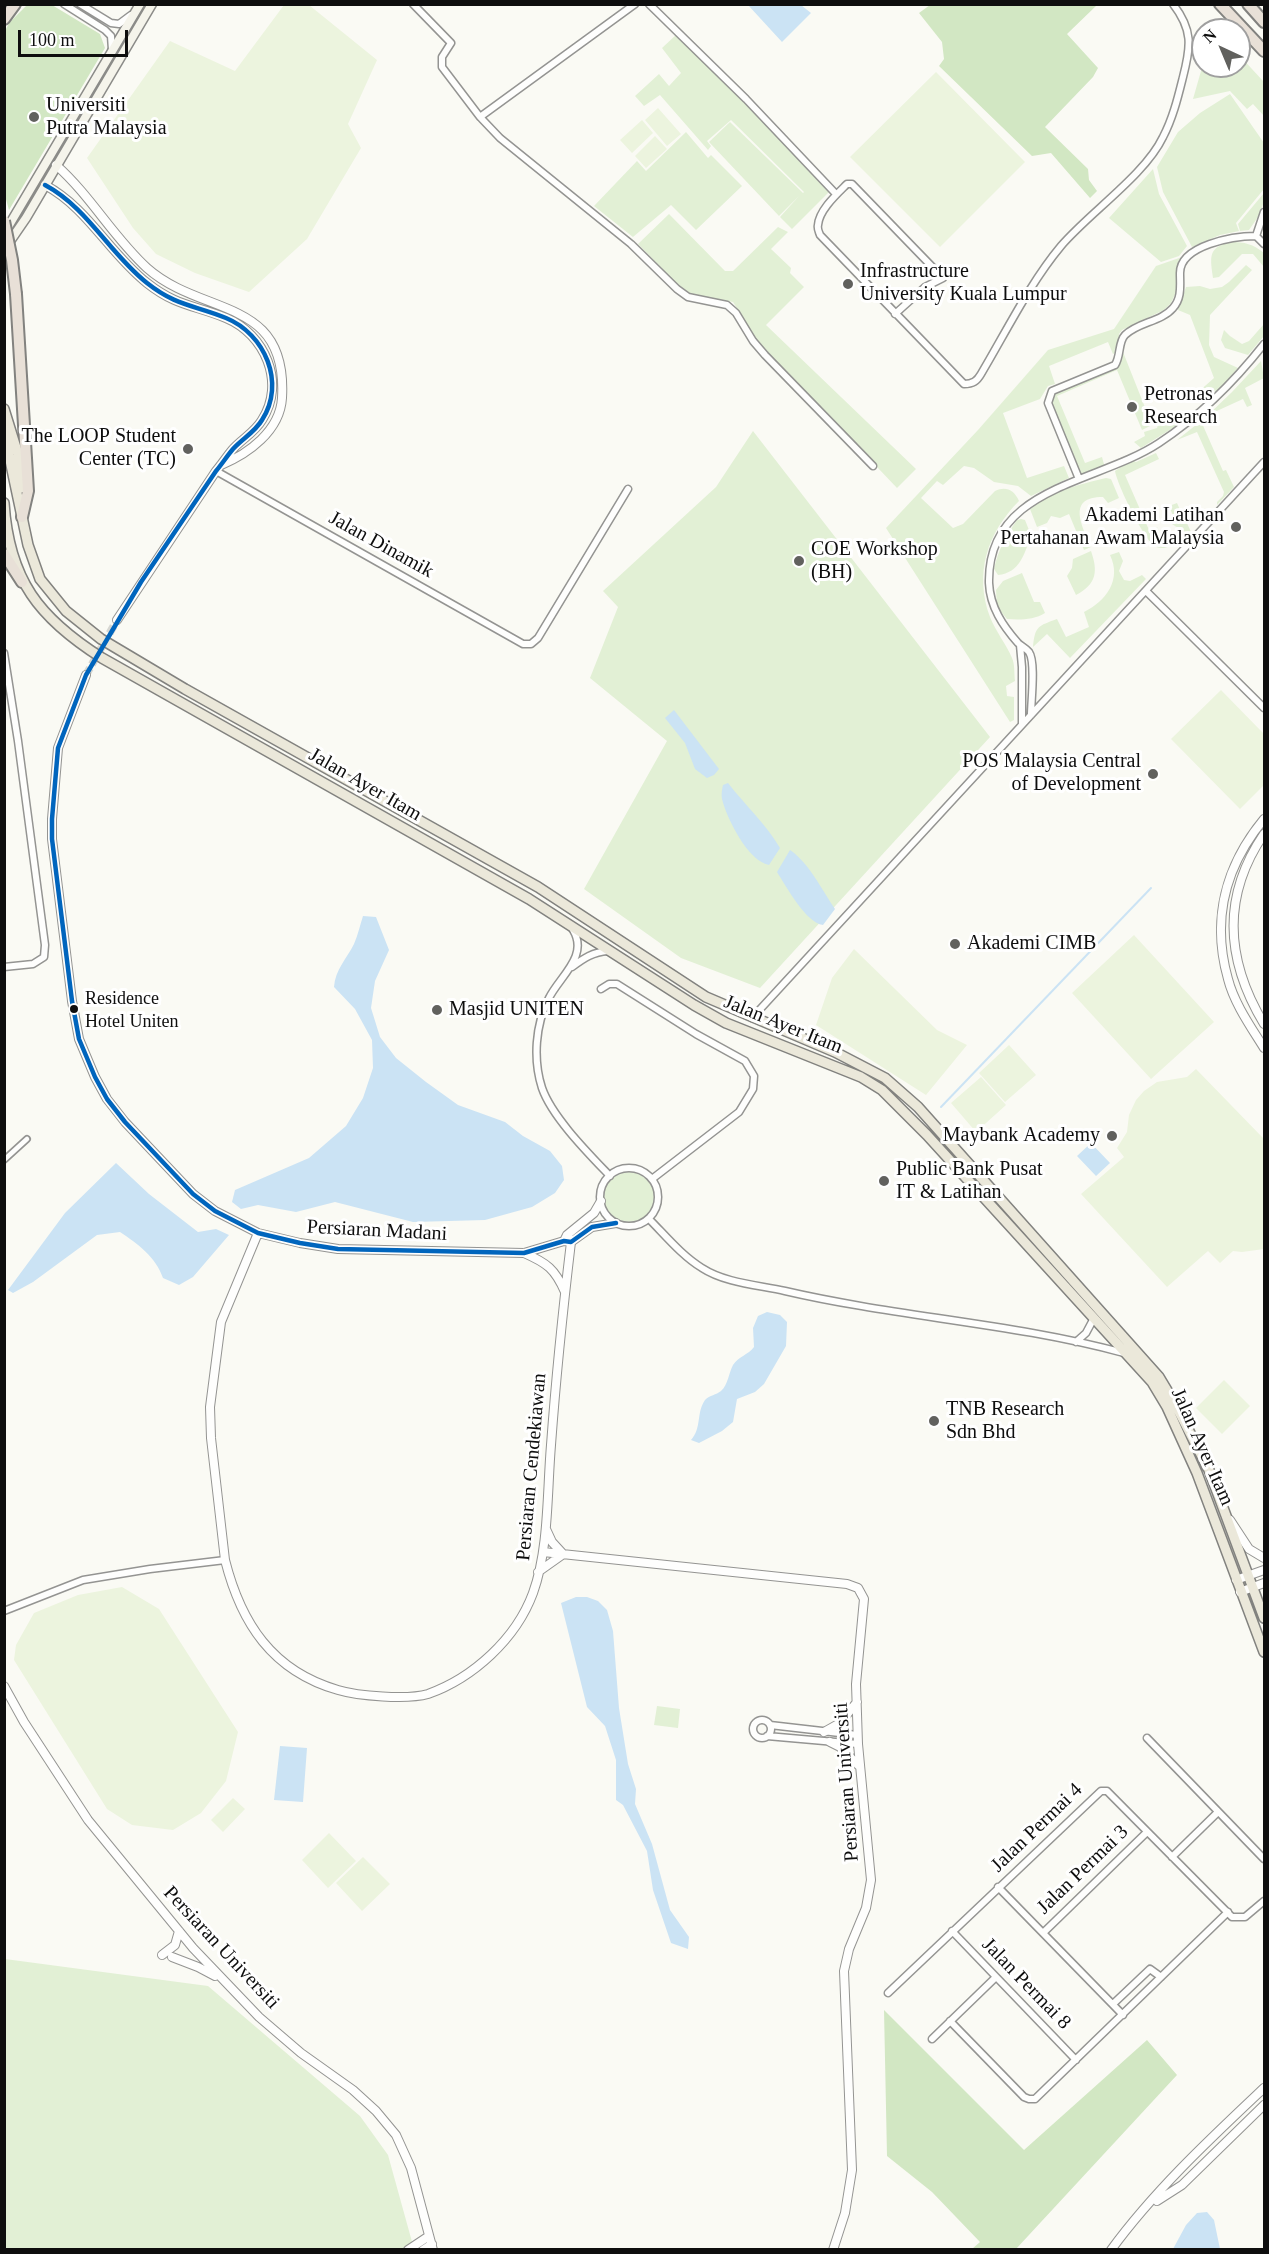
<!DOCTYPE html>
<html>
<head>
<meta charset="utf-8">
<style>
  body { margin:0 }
  #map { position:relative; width:1269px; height:2254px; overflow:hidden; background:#fafaf4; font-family:Georgia,serif }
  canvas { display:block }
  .frame { position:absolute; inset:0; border:6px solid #0e0e0e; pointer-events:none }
  .north { position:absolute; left:1191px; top:18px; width:60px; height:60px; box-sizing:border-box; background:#fff; border:2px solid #9f9f9f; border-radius:50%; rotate:316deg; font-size:16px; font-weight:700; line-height:24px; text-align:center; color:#0e0e0e }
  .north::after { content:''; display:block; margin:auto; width:21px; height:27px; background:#61615e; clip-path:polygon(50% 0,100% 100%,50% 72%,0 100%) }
  .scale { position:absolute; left:18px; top:30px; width:110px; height:27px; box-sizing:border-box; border:3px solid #0e0e0e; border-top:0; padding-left:8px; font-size:18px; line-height:21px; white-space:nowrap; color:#0e0e0e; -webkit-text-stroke:4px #fff; paint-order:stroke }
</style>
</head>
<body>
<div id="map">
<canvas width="1269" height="2254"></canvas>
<div class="frame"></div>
<div class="north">N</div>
<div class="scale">100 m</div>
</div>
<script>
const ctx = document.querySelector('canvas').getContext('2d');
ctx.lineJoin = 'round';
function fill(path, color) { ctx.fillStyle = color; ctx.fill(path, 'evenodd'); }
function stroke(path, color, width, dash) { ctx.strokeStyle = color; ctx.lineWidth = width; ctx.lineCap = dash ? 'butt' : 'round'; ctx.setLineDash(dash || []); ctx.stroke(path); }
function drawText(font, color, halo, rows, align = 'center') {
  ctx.font = font + ' Georgia,serif'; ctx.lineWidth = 6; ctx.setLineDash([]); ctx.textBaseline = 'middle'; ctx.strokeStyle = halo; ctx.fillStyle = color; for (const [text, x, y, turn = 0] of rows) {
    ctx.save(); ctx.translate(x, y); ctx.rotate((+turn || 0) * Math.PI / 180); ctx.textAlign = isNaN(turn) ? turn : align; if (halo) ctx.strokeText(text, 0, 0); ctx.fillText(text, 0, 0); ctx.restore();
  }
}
fill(new Path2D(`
  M677 34 764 121 830 191 792 229 780 217 799 196 779 216 709 142 730 122 803 193 804 192 731 120 707 141 711 146 708 150 660 95 644 106 635 96 659 74 669 86 681 73 662 48Z
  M1239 55 1264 82V116L1253 104 1247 109 1230 91 1193 99 1203 64V66H1239Z
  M1230 94 1264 143V189L1236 223 1239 231 1220 235 1192 247 1163 192 1157 167 1178 132 1200 113Z
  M686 132 708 158 711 155 742 186 696 230 671 205 633 237 594 206 637 161 646 171Z
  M1153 169 1159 194 1187 246 1179 256 1161 262 1109 218Z
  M1264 193C1265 208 1257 219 1249 230L1240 231 1238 224Z
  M669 214 725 271H733L778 227 788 232 771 249 791 268 790 273 804 287 766 325 916 469 897 488 759 343 733 302 692 295 676 283 638 244Z
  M1230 242C1245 242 1253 244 1264 253V267L1253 254H1242L1219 277 1213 278C1210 256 1208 248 1230 242Z
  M1182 257 1176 274 1178 288 1171 303 1164 310 1122 330 1119 334V351L1113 354 1108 342 1049 366 1055 384 1048 386 1040 399 1003 413 1027 478 1064 466 1069 478 1031 496 1018 486 994 482 974 468 964 466 943 485 937 481 921 498 953 528 963 524 995 491C1006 486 1014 490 1019 501 987 533 974 574 990 617 996 632 1006 644 1012 658 1015 664 1014 674 1015 681L1006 686 1007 696 1014 697V720L1010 722 886 528 978 430 1048 350 1114 329 1156 266Z
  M1246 265 1252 270 1210 315 1209 345 1214 357 1238 368 1218 390 1201 399 1197 393 1214 378 1190 315 1178 310 1186 287 1200 286 1210 289 1222 287 1229 282Z
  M1264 324V336L1248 355 1225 348 1221 340 1224 330 1230 336 1242 344 1249 341Z
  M1123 352 1152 425 1142 430 1117 370 1057 396 1085 463 1102 457 1105 468 1081 477 1050 400 1051 395 1115 367 1122 358Z
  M1261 361 1264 378 1245 388 1252 405 1247 407 1243 399 1208 415 1232 392Z
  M1176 417 1178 420 1176 426 1141 448 1134 442 1145 436 1144 432 1157 428 1158 425Z
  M1201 421 1223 471 1226 470 1234 487 1217 505V502L1223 496 1224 492 1197 432 1177 440Z
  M753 431 990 737 760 988 681 958 584 889 667 741 590 678 618 607 603 591 716 487Z
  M1156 453 1159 459 1125 475 1149 530 1157 527 1161 535 1171 537 1173 542 1170 546C1166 548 1161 549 1156 547 1145 542 1117 484 1115 471L1132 460 1136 462Z
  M1106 478 1111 479 1119 498 1108 503 1103 497C1066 497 1082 526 1091 547L1084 550 1069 514 1060 518 1051 516 1047 523 1037 527 1030 509C1052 490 1078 485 1106 478Z
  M1177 503 1181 512 1189 509 1191 514 1186 521 1191 532 1186 536 1181 534 1178 528 1172 524 1174 518 1169 506Z
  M1021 519 1025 520 1031 535C1025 553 1020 573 998 575L994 569C998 551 1006 535 1017 520Z
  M1091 551C1098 571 1097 584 1076 595L1067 576 1072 568 1073 559Z
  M1119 552 1123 561 1119 571 1124 580 1130 581 1142 575 1146 579 1070 658 1047 634 1033 647C1035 626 1038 626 1057 619L1066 637 1089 627 1084 612C1106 601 1122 580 1110 555Z
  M1022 573 1034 602H1040L1045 613C1034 620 1019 620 1007 619L997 607 996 590 1003 581Z
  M604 1197a25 25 0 1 1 50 0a25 25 0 1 1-50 0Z
  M657 1706 680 1709 678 1728 654 1725Z
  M5 1959 208 1986 360 2116 388 2155 414 2249 5 2250Z`), '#e2f0d5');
fill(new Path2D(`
  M28 4 52 5 100 34 105 48 9 210 4 192 5 31 9 23Z
  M930 5 1094 4 1096 6 1067 34 1098 68 1093 77 1045 127 1088 169 1089 180 1097 191 1090 198 1051 153 1032 156 939 66 944 59 942 42 919 13Z
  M884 2010 1024 2150 1147 2040 1177 2075 1016 2249H972L980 2242 932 2192 887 2156Z`), '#d2e7c3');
fill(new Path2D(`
  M284 5H309L377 60 348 124 361 148 307 239 249 292 195 273 156 254 133 228 87 158 170 41 235 71Z
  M936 72 1025 162 940 247 850 157Z
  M658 108 681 134 667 146 645 120Z
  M642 120 653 133 632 153 620 140Z
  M655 136 667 149 646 168 635 156Z
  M1221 690 1264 734V785L1240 809 1171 739Z
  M1134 935 1214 1022 1151 1079 1072 993Z
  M854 949 937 1030 967 1045 926 1095 816 1025 832 978Z
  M1009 1045 1036 1075 1005 1102 979 1073Z
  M1196 1069 1264 1139V1249L1242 1252 1233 1251 1220 1263 1208 1251 1167 1287 1081 1194 1124 1157 1117 1148 1127 1132 1129 1115 1136 1100 1144 1091 1157 1082 1187 1077Z
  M981 1077 1006 1105 976 1132 951 1103Z
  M1224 1380 1250 1406 1222 1434 1196 1408Z
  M122 1587 159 1609 238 1732 226 1781 201 1813 173 1830 132 1825 107 1809 14 1660 16 1645 34 1613 78 1595Z
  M233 1798 245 1809 223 1832 211 1820Z
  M329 1833 356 1861 328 1888 302 1860Z
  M363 1857 390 1884 362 1911 336 1883Z`), '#ecf4de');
fill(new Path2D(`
  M748 5H801L811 13 782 42Z
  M674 710 719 769 714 775 707 778 695 769 685 743 665 718Z
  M728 783C745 805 766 824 780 848L769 865C748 861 727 819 722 799 721 795 722 789 723 785Z
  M790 850C809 863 822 890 835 909L823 925C806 923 786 886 777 872Z
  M363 916 376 917 389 950 375 981 371 1008 380 1037 396 1058 426 1082 458 1105 505 1122 523 1136 550 1151 562 1166 564 1180 555 1193 532 1207 485 1220 413 1222 335 1202 296 1212 258 1205 241 1209 232 1202 235 1190 309 1158 346 1126 363 1098 373 1068 372 1040 355 1009 334 987C335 970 347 958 354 944 358 935 360 925 363 916Z
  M1091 1143 1110 1163 1096 1176 1077 1156Z
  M116 1163 149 1194 198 1232 216 1229 229 1235 193 1277 179 1285 163 1278C156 1257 138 1244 120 1232L97 1235 33 1282 13 1293 8 1290 65 1213Z
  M767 1312 780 1315 787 1322 786 1346 764 1384 755 1392 737 1399 733 1422 722 1431 699 1443 691 1440C702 1428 696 1413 705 1400 710 1395 716 1395 721 1391 728 1385 729 1372 733 1365 739 1356 748 1355 754 1347L753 1328 758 1316Z
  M576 1597H587L598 1601 607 1610 613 1631 619 1708 628 1764 636 1789 635 1804 652 1844 670 1910 689 1937 688 1949 671 1943 653 1890 647 1851 623 1805 616 1800V1760L605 1726 587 1707 561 1603Z
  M280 1746 307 1748 303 1802 274 1800Z
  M1207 2212 1214 2220 1220 2249H1173L1186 2225 1197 2213Z`), '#cbe3f4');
stroke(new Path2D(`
  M941 1107 1151 888`), '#cbe3f4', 2);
stroke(new Path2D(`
  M86 675 117 620`), '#d7d7d2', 8, [8, 4]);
const pedestrian = new Path2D(`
  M4 1160 27 1139`);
const minor = new Path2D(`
  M64 4 105 30 111 36 112 50
  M80 4 111 23 119 24 131 15
  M413 4 451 43 442 57V67L480 117 500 138 631 244 677 289 688 297 727 305 736 313 753 341 765 355 873 466
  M649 4 746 99 836 194
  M480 117 635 4
  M1256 236 1264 212
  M895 314 925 287 943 278 852 184H847C837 194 819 210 818 225 817 229 819 232 820 235L964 384C973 384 977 381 981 374 1006 332 1030 283 1061 246 1089 213 1145 175 1163 137 1173 118 1178 97 1183 77 1191 46 1193 30 1173 4
  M216 471 523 644H531L538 638 628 489
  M1079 479 1048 403 1052 391 1115 365C1121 356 1118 342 1125 335 1138 322 1161 322 1173 308 1182 298 1180 286 1180 273 1180 245 1234 236 1256 236L1264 244
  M1146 591 1264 708
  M1020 645 1022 667V724
  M4 653 18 741 45 945 44 957 33 964 4 967
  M1031 715C1031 701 1036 662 1029 652 1026 648 1021 646 1018 643 1003 626 990 607 989 583 987 486 1097 484 1159 443 1200 416 1234 382 1264 344
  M573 930C589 956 560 976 549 998 535 1025 533 1060 542 1088 552 1117 589 1154 610 1176
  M572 967C584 958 593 952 608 951
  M601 989 609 984H617L696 1034 745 1061 754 1076 753 1089 739 1112 652 1179
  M752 1018 1264 462
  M600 1197a29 29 0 1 1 58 0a29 29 0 1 1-58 0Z
  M649 1219C665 1235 682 1256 702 1268 725 1283 758 1285 785 1291 897 1317 1013 1323 1124 1353
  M1076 1342 1086 1333 1094 1318
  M4 1611 83 1580 150 1569 225 1560
  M753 1729a9 9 0 1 1 18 0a9 9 0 1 1-18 0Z
  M770 1725 857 1735
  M767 1736 858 1744
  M1147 1738 1264 1859
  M1172 1857 1218 1812
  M998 1887 1123 2015
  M952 1931 1076 2060
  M1043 1933 1147 1832
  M888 1993 1101 1791H1107L1232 1917H1245L1264 1901
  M1113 2004 1150 1969 1161 1977
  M950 2021 1024 2097 1029 2099H1035L1228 1912
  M932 2039 996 1977`);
const tertiary = new Path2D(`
  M56 165C91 196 113 237 147 268 202 317 288 296 282 398 280 431 248 454 221 465
  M45 185C88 208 109 253 147 283 176 306 194 305 226 318 265 334 286 383 262 420 255 432 242 439 233 449 227 456 222 464 216 471L117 620
  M86 675 58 748 52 819V839L72 1001 79 1039 95 1077 107 1099 125 1122 193 1194 215 1211 258 1233 300 1243 338 1249 524 1253 564 1241 571 1242 592 1227 616 1223
  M1264 819C1226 865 1211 919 1228 979 1234 1003 1251 1027 1264 1048
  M1264 834C1221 897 1226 961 1264 1024
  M258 1233 221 1322 210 1407 211 1438 225 1560C241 1623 272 1671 338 1690 358 1696 407 1700 428 1694 473 1678 516 1639 533 1593 549 1549 547 1492 551 1445 556 1377 563 1309 571 1242L567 1235
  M565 1239 567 1235 594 1213 601 1201
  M524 1253C547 1263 555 1269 565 1292
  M1230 1520 1249 1549 1264 1558
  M546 1529 552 1542 563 1554
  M543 1552 847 1584 858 1588 864 1599 856 1684 858 1744 871 1880 866 1908 849 1949 844 1971 852 2170 845 2213 833 2250
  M538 1572 562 1555
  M1236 1580 1264 1570
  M1240 1592 1264 1583
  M4 1686 24 1722 88 1820 193 1948 259 2017 301 2053 353 2090 376 2111 396 2135 411 2168 433 2250
  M824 1732 840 1723 857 1702
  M830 1742 840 1747 860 1767
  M162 1955 175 1945 179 1931
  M172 1957 198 1967 215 1976
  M1157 2201 1182 2185 1264 2105
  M408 2250 429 2236
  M423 2250 432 2244
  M1111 2250C1155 2190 1211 2138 1264 2088`);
const secondary = new Path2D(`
  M5 232 140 4
  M4 250 26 218 152 4`);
const primary = new Path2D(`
  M4 409 18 454 21 488
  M4 432 28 545 40 579 66 611 101 639 185 689 538 887 706 997 835 1052 885 1078 918 1107 1159 1377 1174 1402 1209 1470 1264 1618
  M4 503C9 580 39 618 102 658L529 899 694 1005 726 1023 861 1077 882 1090 927 1135 1152 1382 1167 1407 1197 1473 1264 1652`);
const motorway = new Path2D(`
  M1220 4 1264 51
  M1248 4 1264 22
  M4 19 15 4
  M16 294 28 491 22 517
  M4 554 22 582`);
stroke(pedestrian, '#949492', 8);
stroke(minor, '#949492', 9);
stroke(tertiary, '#949492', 10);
stroke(secondary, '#8b8b88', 11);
stroke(primary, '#82827f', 12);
stroke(motorway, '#82827f', 14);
stroke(pedestrian, '#fefefd', 4.5);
stroke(minor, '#fefefd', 6);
stroke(tertiary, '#fefefd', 8);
stroke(secondary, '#f5f4eb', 8);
stroke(primary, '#ebe8da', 9);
stroke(motorway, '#e8e0d7', 10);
const motorwayBridge = new Path2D(`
  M4 221 12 260 16 294`);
stroke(motorwayBridge, '#82827f', 14, []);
stroke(motorwayBridge, '#e8e0d7', 10);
stroke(new Path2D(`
  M45 185C88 208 109 253 147 283 176 306 194 305 226 318 265 334 286 383 262 420 255 432 242 439 233 449 227 456 222 464 216 471L141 582 86 675 58 748 52 819V839L72 1001 79 1039 95 1077 107 1099 125 1122 193 1194 215 1211 258 1233 300 1243 338 1249 524 1253 564 1241 571 1242 592 1227 616 1223`), '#0065bd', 4.5);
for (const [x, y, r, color] of [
  [34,117,6,"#61615e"],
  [848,284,6,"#61615e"],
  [1132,407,6,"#61615e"],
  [188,449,6,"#61615e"],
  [1236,527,6,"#61615e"],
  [799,561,6,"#61615e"],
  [1153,774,6,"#61615e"],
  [955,944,6,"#61615e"],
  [74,1009,5,"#0e0e0e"],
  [437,1010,6,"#61615e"],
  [1112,1136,6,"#61615e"],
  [884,1181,6,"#61615e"],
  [934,1421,6,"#61615e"]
]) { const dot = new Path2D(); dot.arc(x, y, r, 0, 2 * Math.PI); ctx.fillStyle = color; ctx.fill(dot); stroke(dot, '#fff', 2); }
drawText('18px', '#0e0e0e', '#fff', [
  ["Residence",85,999],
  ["Hotel Uniten",85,1022]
], 'left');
drawText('20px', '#0e0e0e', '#fff', [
  ["Universiti",46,106],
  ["Putra Malaysia",46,129],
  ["Infrastructure",860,272],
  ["University Kuala Lumpur",860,295],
  ["Petronas",1144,395],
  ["Research",1144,418],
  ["The LOOP Student",176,437,"right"],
  ["Center (TC)",176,460,"right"],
  ["Akademi Latihan",1224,516,"right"],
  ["Pertahanan Awam Malaysia",1224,539,"right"],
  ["COE Workshop",811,550],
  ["(BH)",811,573],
  ["POS Malaysia Central",1141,762,"right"],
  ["of Development",1141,785,"right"],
  ["Akademi CIMB",967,944],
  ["Masjid UNITEN",449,1010],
  ["Maybank Academy",1100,1136,"right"],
  ["Public Bank Pusat",896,1170],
  ["IT & Latihan",896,1193],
  ["TNB Research",946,1410],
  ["Sdn Bhd",946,1433]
], 'left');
drawText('20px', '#0e0e0e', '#fff', [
  ["Jalan Dinamik",381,545,29],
  ["Jalan Ayer Itam",365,785,30],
  ["Jalan Ayer Itam",783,1025,22],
  ["Persiaran Madani",377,1231,3],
  ["Jalan Ayer Itam",1202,1447,66],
  ["Persiaran Cendekiawan",532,1467,-85],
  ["Persiaran Universiti",847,1782,-94],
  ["Jalan Permai 4",1037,1828,-44],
  ["Jalan Permai 3",1083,1870,-44],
  ["Persiaran Universiti",221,1948,47],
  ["Jalan Permai 8",1026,1984,46]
]);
</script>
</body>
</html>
